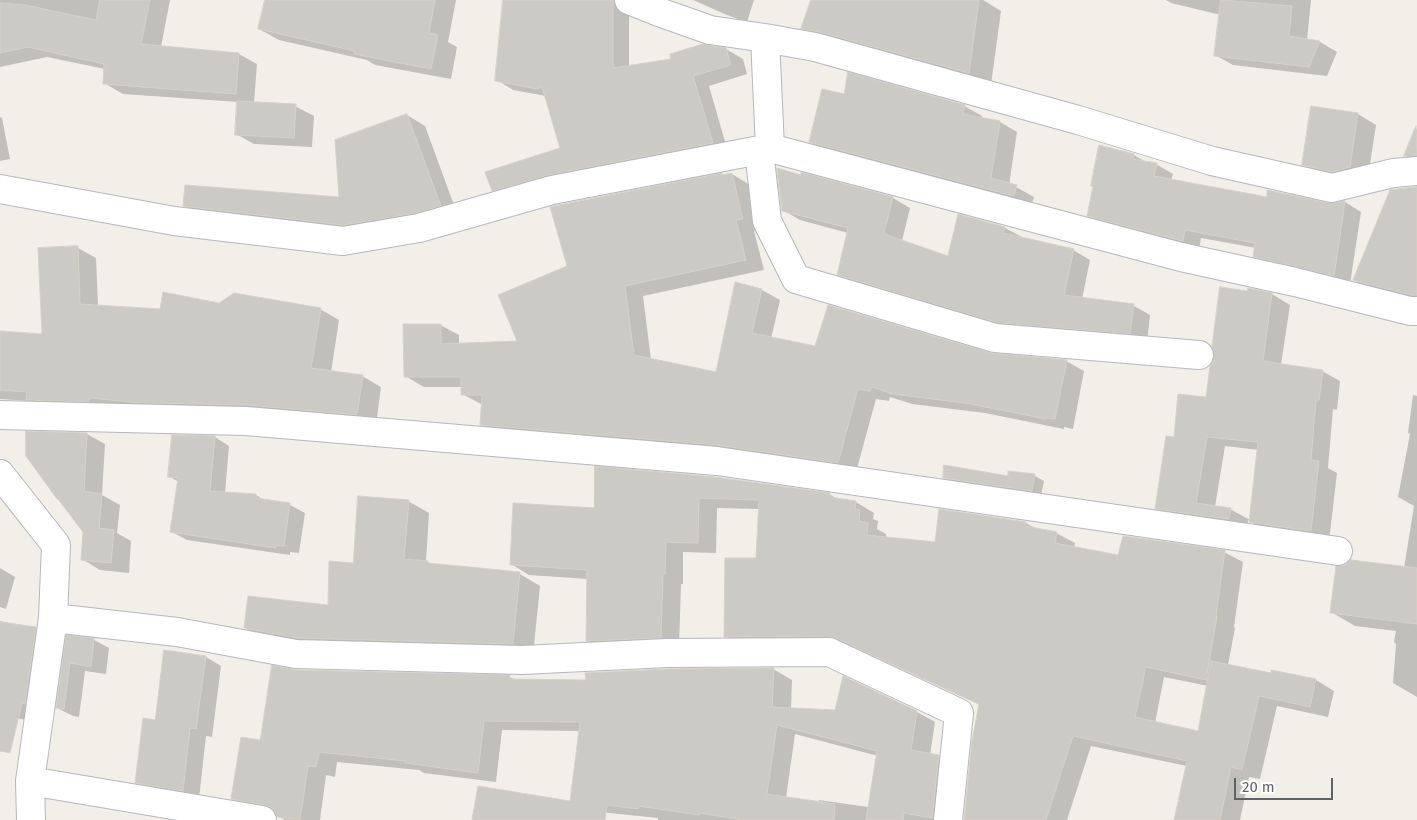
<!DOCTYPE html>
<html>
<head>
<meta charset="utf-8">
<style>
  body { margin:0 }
  #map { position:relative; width:1417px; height:820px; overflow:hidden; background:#f1efe8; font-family:"Fira Sans",sans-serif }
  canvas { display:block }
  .scale { position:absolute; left:1234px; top:778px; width:99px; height:22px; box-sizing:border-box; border:2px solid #5f6368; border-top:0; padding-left:6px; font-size:15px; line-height:18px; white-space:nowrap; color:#5f6368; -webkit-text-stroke:4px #fff; paint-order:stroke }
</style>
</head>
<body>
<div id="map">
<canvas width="1417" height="820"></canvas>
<div class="scale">20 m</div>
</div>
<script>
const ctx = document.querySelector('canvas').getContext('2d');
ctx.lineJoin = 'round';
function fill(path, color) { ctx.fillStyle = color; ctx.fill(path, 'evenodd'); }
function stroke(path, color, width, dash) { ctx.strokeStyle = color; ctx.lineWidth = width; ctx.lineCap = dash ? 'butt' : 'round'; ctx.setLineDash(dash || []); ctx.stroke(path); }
fill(new Path2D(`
  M0 0H170L161 47 239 54 257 64 254 103 295 106 314 116 312 147 254 144 236 134 238 102 123 94 104 83 105 69 47 57 0 67Z
  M266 0H456L448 42 457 47 451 79 375 65 367 60 279 40 259 29Z
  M505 0H627L629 1V67L673 60 726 49 743 59 747 74 709 86 728 152 509 200 493 190 561 149 546 96 513 90 497 80Z
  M693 0H754L747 22 727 15Z
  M812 0H983L1001 11 991 85 825 41 803 28Z
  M1166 0H1311L1307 40 1320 42 1337 52 1327 76 1233 65 1215 55 1221 15 1171 3Z
  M964 106 982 116 981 119 1000 122 1017 132 1009 185 1016 187 1034 197 1031 206 828 152 810 142Z
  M1312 107 1358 114 1376 125 1368 177 1322 175 1304 165Z
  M407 115 425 126 458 216 362 235 202 216 184 206 340 198Z
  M0 117 2 118 10 159 0 161Z
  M1417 128V162L1406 156Z
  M1134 155 1148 163 1156 164 1173 174 1171 180 1268 198 1329 205 1345 202 1361 212 1350 284 1271 266 1254 256 1256 248 1201 238 1199 250 1105 225 1088 215Z
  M732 174 750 185 760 229 754 231 764 270 643 296 651 360 717 373 762 290 780 300 771 339 816 348 991 354 1066 361 1084 371 1073 429 1064 427V429L985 413 912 404 890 397 889 401 876 399 856 472 499 435 481 424 483 405 462 394V387H424L405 376 440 325 459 335V344L519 342 569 267 721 175 724 176Z
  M802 174 893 198 910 208 902 241 949 258 1005 228 1022 237 1073 250 1090 260 1082 299 1134 306 1150 315 1147 343 1016 332 855 284 838 274 848 233 800 220 783 210Z
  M1417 192V301L1371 290 1354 280Z
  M78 248 96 258 98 306 161 311 220 304 320 309 339 320 331 372 362 376 381 387 376 425 46 410 30 401 0 399V332L44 335Z
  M1249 289 1272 294 1290 305 1281 365 1322 371 1340 381 1337 410 1333 409 1328 468 1337 473 1329 541 1268 532 1248 520 1247 529 1174 518 1156 508 1175 438 1207 398ZM1225 446 1259 450 1250 520 1230 509 1215 507Z
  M1413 395 1417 396V697L1393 683 1396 644 1394 642 1396 631 1355 626 1331 612 1404 568 1414 506 1398 497 1410 434 1408 433Z
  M87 434 105 444 102 495 120 505 117 533 131 541 129 573 100 570 82 559 85 531 60 500Z
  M215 437 229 446 225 493 256 495 266 501 290 505 305 513 299 553 290 552V555L187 540 172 532 179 482 170 477Z
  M596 468 829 494 839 500 856 502 874 513 873 519 878 521 877 529 886 534V538L936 543 940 510 1026 523 1038 530 1056 533 1075 543 1074 548 1119 556 1224 552 1243 562 1234 627 1235 628 1228 665 1272 674 1316 680 1334 691 1328 717 1277 706 1260 779 1249 777 1240 820H1176L1187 766 1091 746 1067 820H965L980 705 855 648 848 646 744 647 726 636 758 560 760 509 717 508 716 553 683 552V584H681L679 648 605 651 587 641 588 579 529 575 511 564 595 509ZM1164 677 1208 686 1199 732 1155 723Z
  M1009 472 1035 476 1044 481 1041 495 953 482 944 477H1009Z
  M408 501 429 513 426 562 432 564 520 574 540 586 533 655 266 640 245 628 329 606Z
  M0 568 15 577 6 609 0 607Z
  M0 621 10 623 14 625 36 628 54 639 38 723 17 718 0 742Z
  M67 637 94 640 109 648 106 674 85 671 79 717 73 716 57 708Z
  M206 657 221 666 212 737 206 736 199 799 153 791 137 782 156 721Z
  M773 669 792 680 791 709 917 712 935 722 930 755 939 756 957 767 951 820H658V818L590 811 580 731 502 730 496 782 424 773 419 770 337 762 335 777 326 775 320 820H285L278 816 276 813 250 809 232 798 295 671 509 677 516 680 587 681ZM795 734 878 756 868 807 819 800 818 803 786 798Z`), '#0003');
const building = new Path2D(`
  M100 0H150L141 44 239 53 236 94 103 84 104 64 28 47 0 53V3L25 5 96 20Z
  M265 0H435L429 33 438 35 431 69 354 54 355 51 258 29Z
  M503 0H613V68L671 59 670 54 703 44 726 48 731 65 693 76 713 143 549 175 492 191 485 172 560 148 542 87 537 89 495 81Z
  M811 0H979L969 73 819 32 801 29Z
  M1221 0 1292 6 1289 36 1320 41 1309 67 1214 56Z
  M848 72 965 105 963 114 1000 121 991 178 1017 185 1014 196 809 142 822 89 844 94Z
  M237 101 296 104 294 138 235 135Z
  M1311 106 1358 113 1350 167 1332 172 1302 165Z
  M407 114 441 206 416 213 343 225 183 206 185 185 339 197 335 140Z
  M1416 126 1417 156H1404Z
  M1099 145 1134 154 1133 159 1157 163 1154 176 1267 197V190L1329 203 1345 201 1334 276 1253 257 1255 243 1185 230 1183 241 1087 216 1093 187 1091 186Z
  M777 168 801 175V172L893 197 884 234 948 256 958 214 1005 227 1003 233 1074 249 1064 295 1134 304 1130 334 998 323 837 275 848 228 782 211Z
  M722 173V175L732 173 743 219 736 220 746 260 625 286 634 355 716 372 735 282 762 289 752 333 815 346 828 305 991 353 1067 360 1055 419 1046 418V419L965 403 892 394 872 387 870 391 858 389 838 463 718 445 480 425 482 395H461V377H404L403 324H441V344L517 341 498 295 567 266 550 207Z
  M1417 187V295H1411L1353 280 1390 190Z
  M78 246 80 304 160 309 163 292 219 303 234 293 321 308 311 368 363 375 357 415 247 405 143 403 89 398V402L26 400 27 392 0 390V331L42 334 38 248Z
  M1220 287 1247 291 1248 288 1272 293 1263 361 1323 370 1319 400H1316L1311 460 1319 461 1311 531 1249 522 1258 442 1207 437 1196 503 1231 508 1229 519 1155 509 1166 436 1174 437 1178 394 1206 397 1210 366 1214 357 1212 347Z
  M26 431 87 433 84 491 102 494 99 528 114 530 111 563 81 560 83 532 58 499H57L26 456Z
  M172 435 215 436 210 491 256 494V498L290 503 284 546 276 545V548L170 532 178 478 168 477Z
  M944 465 1008 476V471L1035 474 1032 491 943 478Z
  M595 466 715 477 830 493 829 497 856 501 855 509 860 510 859 521 868 523 867 535 935 542 939 509 1026 522 1025 526 1057 532 1055 543 1118 555 1123 536 1225 550 1216 616H1217L1206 680 1146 667 1135 717 1198 731 1211 661 1271 673V670L1316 679 1310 707 1259 696 1242 770 1231 767 1220 820H1174L1187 761 1073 736 1046 820H964L972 741 979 704 835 638 829 636 724 637 725 558H756L759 500 699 498 698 543 666 542 665 574H663L661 638 586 641 587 570 510 565 513 503 594 508Z
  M358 496 409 500 404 559 428 561V563L520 572 513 644 298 638 244 628 248 596 328 605 329 561 353 563Z
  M1351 560 1417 568V624L1330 613 1336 566 1344 565Z
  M0 622 36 627 25 704 22 703 10 753 0 751Z
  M66 635 94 638 91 667 70 663 64 709 56 708Z
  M164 650 206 656 196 729 190 728 183 791 135 783 143 718 155 720Z
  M272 665 296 670 510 675 509 679 586 680 585 673 667 669 774 668 772 707 835 710 843 676 917 711 911 750 939 755 932 818 904 813 903 820H866L877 751 777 725 767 794 835 804 834 820H742L700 813 699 815 638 806V809L607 805 605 820H472L478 786 570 801 580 722 484 721 478 773 405 763V761L319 752 316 767 308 766 300 820 277 817 272 808 265 805 231 799 241 737 260 740Z`);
fill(building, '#cccac5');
stroke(building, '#d6d1c6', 1);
const minor = new Path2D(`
  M629 0 659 12 710 30 765 38 815 47 1078 120 1212 161 1332 188 1393 173 1417 171
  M765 38 770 148
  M759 151 767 221 796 279 995 338 1199 355
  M0 189 174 221 343 241 419 228 552 190 770 148 1181 257 1295 282 1410 311H1417
  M0 415 246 421 717 461 1338 551
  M0 474 56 545 53 618 30 781 31 820
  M53 618 177 632 296 654 522 660 667 653 829 652 959 713 948 820
  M30 781 262 820`);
stroke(minor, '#b5b8bc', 30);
stroke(minor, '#fff', 28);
</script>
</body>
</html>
